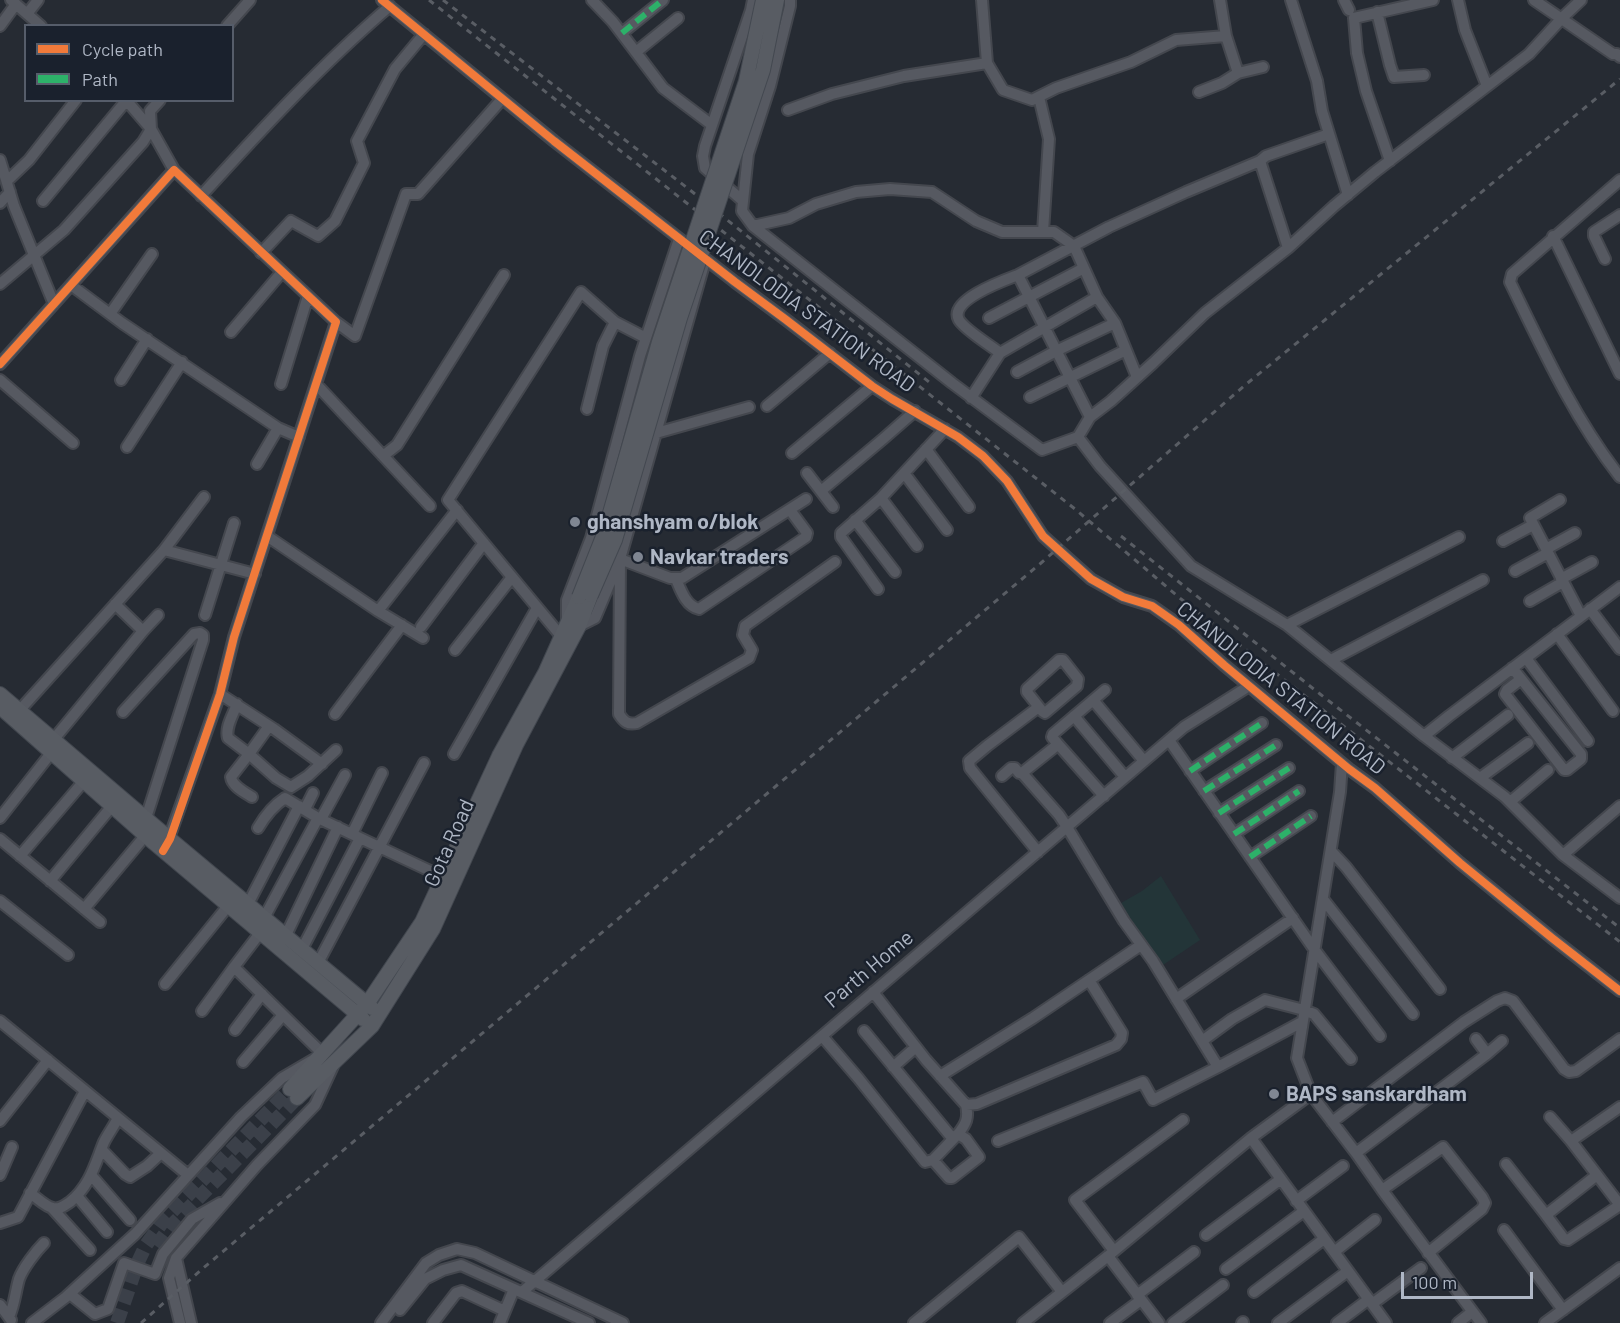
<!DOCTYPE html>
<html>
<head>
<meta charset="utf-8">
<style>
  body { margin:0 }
  #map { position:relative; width:1620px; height:1323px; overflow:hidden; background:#262b33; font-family:Barlow,sans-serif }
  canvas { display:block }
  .legend { position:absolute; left:24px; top:24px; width:210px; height:78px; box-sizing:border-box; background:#1a212d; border:2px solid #565d6a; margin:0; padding:8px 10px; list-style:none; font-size:18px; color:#afb7c5 }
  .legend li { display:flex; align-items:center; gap:12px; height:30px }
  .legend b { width:30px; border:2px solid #565d6a }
  .scale { position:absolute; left:1401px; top:1272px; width:132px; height:27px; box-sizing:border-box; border:3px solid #afb7c5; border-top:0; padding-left:8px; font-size:18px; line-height:21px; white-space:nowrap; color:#afb7c5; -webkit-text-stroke:4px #1a212d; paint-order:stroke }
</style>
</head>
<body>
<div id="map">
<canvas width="1620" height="1323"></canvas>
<ul class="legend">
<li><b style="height:8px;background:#f17a3a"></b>Cycle path</li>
<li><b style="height:8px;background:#2db169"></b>Path</li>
</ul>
<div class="scale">100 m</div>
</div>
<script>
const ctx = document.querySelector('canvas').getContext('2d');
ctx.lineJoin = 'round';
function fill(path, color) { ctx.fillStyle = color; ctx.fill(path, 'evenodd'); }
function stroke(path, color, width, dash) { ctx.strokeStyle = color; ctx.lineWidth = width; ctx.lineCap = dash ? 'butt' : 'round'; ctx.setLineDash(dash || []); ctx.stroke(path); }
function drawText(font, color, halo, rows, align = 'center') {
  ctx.font = font + ' Barlow,sans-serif'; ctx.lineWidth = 5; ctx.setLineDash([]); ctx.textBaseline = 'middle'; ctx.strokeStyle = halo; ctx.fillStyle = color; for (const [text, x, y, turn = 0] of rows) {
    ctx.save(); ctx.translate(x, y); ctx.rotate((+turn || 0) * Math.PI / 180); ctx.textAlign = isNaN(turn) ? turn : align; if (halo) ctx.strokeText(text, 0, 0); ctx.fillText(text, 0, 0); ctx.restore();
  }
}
fill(new Path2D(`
  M1161 876 1200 940 1160 967 1121 903 1142 891Z`), '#233538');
stroke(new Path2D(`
  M156 1246 172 1225 297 1098
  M117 1323 138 1262 146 1245 164 1220 290 1089`), '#3b4049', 14, [14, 7]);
const minor = new Path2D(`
  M11 0 41 26
  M382 0 554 141 735 282 785 319 872 386 892 399 958 437 983 456 1007 481 1043 536 1091 579 1123 597 1152 606 1179 625 1224 665 1349 769 1375 788 1460 863 1552 938 1620 991
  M592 0 613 22 663 88 712 125
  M790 0V6L770 86 748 154 742 211 753 226 952 383 1042 450 1078 437 1100 466 1191 566 1287 625 1424 736 1449 716 1620 587
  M982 0 987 63 1003 90 1032 100 1056 88 1131 62 1176 40 1226 36 1220 0
  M1291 0 1317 81 1322 111 1348 195
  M1344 0 1349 10
  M1458 0 1465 30 1487 86
  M1534 0 1613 54H1617L1620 57
  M1377 12 1390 65 1394 77 1424 75
  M27 14 38 0
  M0 26 16 4
  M227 26 250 0
  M622 33 663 0
  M636 52 678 18
  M1238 73 1263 67
  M1199 92 1222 83 1238 73 1226 36
  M1039 97 1049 139 1043 232
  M126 100 151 129 174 170
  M788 110 832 94 904 76 987 63
  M0 160 14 206 54 304
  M1260 161 1266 156 1329 134
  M1390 161 1366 91 1357 53 1354 18 1433 0
  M1620 180 1512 274 1510 282C1543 350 1574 418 1620 477
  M7 181 29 160 76 100
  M201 196C261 130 322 64 390 6
  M43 201 126 101
  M743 201 705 168 703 156 705 146 751 10 753 0
  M0 203 10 192
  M753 226 789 218 816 204 856 192 890 189 932 192 976 221 1002 232H1054L1074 246 1097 297 1000 353 971 398
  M1553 236 1620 374
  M261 253 291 221 318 236 335 221 364 163 357 141 395 69 424 34
  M1605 259 1594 236V232L1620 215
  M0 284 64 230 143 142 151 129 150 111 160 100
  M71 285 122 323 278 428 299 437
  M1097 297 1115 323 1137 377
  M110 314 152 254
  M989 318 1084 268
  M336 322 355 336 406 194H418L502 99
  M231 332 282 272
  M1000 353C990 345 965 330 959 320 948 300 1005 280 1018 275
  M0 364 174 170 336 322 234 637 220 694 167 844
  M1017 372 1056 351 1115 323
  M0 380 73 443
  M121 380 147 339
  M281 384 308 296
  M316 384 430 506
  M1030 397 1126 350
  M767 406 830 353
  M587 409 603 346 615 322
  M1090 417 1018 275 1109 227 1186 192 1260 161 1288 248
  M651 432 656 433 749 407
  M1078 437 1090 417 1111 401 1153 363 1205 313 1288 248 1334 206 1375 172 1529 54 1562 18 1581 0
  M127 447 182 362
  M926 449 969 507
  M792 453 872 386
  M383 456 397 445 504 275
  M257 464 278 428
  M807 473 833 507
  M904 473 947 530
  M821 491 883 439 915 411
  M881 498 917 546
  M1560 500 1530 518 1581 616
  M855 520 895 572
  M267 536 378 611 423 638
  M1503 541 1533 525
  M1546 549 1575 533
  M164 550 255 574
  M620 559 619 714C624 722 628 725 637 723L749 658 752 650 743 635 745 626 835 562
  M620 559 670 578H682L806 499
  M1515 571 1548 553
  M676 579C681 591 686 606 699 609L806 537 807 533 790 510
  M1561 579 1592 562
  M878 589 841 537V533L881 498 945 429
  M1530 601 1563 582
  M115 604 143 631
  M1590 609 1620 649
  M378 611 457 510
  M205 615 234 523
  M567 621V600L591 538 640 356 679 239
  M1287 625 1459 537
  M579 626 595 618 620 559 703 268
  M421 627 484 543
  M1557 634 1613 711
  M561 636 448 500 581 292 615 322 646 338
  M455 650 512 577
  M1526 658 1588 741
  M1059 660H1063L1078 679 1077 686 1045 713 1042 711 1027 692V689Z
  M1331 660 1483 580
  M1512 668 1518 675 1581 754V759L1567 770H1564L1505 694 1507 690 1521 679
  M220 694 274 729 322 764
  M1093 700 1144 761
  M237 704C233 715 225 727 228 738L249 754 231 777C232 786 244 792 252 797
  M1036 709 987 746 969 761 970 768 1038 852
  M19 711 164 550 204 497
  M123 712 194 634 200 633 203 635V640L146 818
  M335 714 402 625
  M1074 716 1125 777
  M269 726 249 754 276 778 291 787 308 776 336 750
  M1424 736 1505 797 1563 855 1620 898
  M54 739 143 631 158 615
  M1169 740 1314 949 1380 1036
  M1057 743 1104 796
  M454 754 537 608
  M1452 758 1508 715
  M1342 763 1340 792 1297 1058 1311 1094 1356 1153 1382 1190 1481 1323
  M1190 771 1262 723
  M1022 773 1059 815 1067 827 1124 921 1153 961 1218 1067 1302 1022
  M1002 776 1011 768H1015L1019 773H1022L1056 746 1057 743 1052 737 1053 734 1105 690
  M1480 778 1528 743
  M1204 791 1276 745
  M1510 802 1548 770
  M305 809 313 793
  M1219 813 1289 768
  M0 818 55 748
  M321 819 345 775
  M258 828C265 816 274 805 285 798L318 818 360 838 302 949
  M352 834 382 773
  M1234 834 1299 791
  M360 838 443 877
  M0 839 100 922
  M1331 851 1346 867 1440 989
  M1563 855 1620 806
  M20 856 84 781
  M1250 857 1311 816
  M50 881 112 806
  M1323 899 1413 1014
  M0 901 68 955
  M248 904 299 806
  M84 909 145 836
  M264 918 318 818
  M286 935 338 827
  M318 963 424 763
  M165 984 228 906
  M873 992 926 1060 966 1105 977 1104 1116 1045 1121 1039 1122 1033 1089 980
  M1176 999 1293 918
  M202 1011 234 967 260 933
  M0 1021 188 1175
  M235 1030 262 994
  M864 1031 953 1139
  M822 1036 859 1079 925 1162 933 1160 958 1134 966 1139 979 1157 952 1178H949L933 1160
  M1202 1041 1232 1019 1265 1000 1304 1010 1314 1014 1351 1059
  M1487 1054 1502 1041
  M243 1062 283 1015
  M893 1067 916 1047
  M940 1076 1033 1018 1141 945
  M1620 1107 1571 1141 1620 1205
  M1550 1117 1571 1141
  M0 1121 48 1060
  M1332 1122 1464 1022 1497 1001 1505 998 1513 1001 1564 1069 1569 1072 1576 1071 1620 1039
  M958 1134C966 1124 969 1118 966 1105
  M1251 1138 1386 1323
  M998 1141 1143 1082 1153 1100 1218 1067
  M102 1150 125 1174 130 1177 147 1166 161 1153
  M1356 1153 1487 1054 1476 1039
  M1506 1164 1546 1215 1597 1175
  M0 1175 12 1147
  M91 1175 130 1220
  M1382 1190 1443 1147 1482 1197 1485 1203 1482 1209 1428 1253
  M30 1193C37 1198 46 1207 53 1208 60 1210 65 1205 70 1202 90 1186 95 1164 104 1142 108 1134 114 1126 118 1118
  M77 1196 107 1232
  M1296 1201 1343 1166
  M52 1208 90 1250
  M1546 1215 1564 1239 1568 1240 1620 1205
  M0 1223 18 1217 85 1091
  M1504 1230 1563 1310
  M1206 1235 1281 1179
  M1114 1251 1075 1200 1183 1120
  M1334 1252 1375 1220
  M1108 1256 1159 1323
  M176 1258 191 1323
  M1226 1269 1304 1211
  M522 1292 1184 727 1249 686
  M1254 1292 1324 1239
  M70 1294 95 1314 108 1309 124 1263 155 1274 163 1254 192 1219 220 1203
  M1137 1295 1194 1252
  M1372 1304 1421 1268
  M0 1305 11 1320
  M400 1310 425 1279 443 1270 461 1265 589 1323
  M9 1317C15 1303 15 1293 19 1279 23 1268 36 1251 44 1243
  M32 1323 66 1297 135 1234 241 1117 282 1078 323 1054 234 967
  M180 1323 169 1278 176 1258 257 1165 315 1105 333 1066
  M381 1323 426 1263 439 1255 457 1249 475 1253 623 1323
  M433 1323 456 1293 462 1291 505 1311
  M500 1323 514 1289
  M914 1323 1019 1237 1062 1292
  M1023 1323 1108 1256 1251 1138 1311 1094
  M1110 1323 1141 1300
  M1173 1323 1223 1285
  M1242 1323 1243 1322
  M1278 1323 1348 1271
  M1337 1323 1369 1299
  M1458 1323 1472 1312
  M1545 1323 1620 1268`);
const major = new Path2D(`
  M0 694 170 839 372 1008
  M0 707 154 843 363 1019
  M290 1089 367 1004 422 922 499 756 545 673 579 597
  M297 1098 372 1026 433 929 516 745 579 626 591 595`);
stroke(minor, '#44474e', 14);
stroke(major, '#434850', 16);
stroke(minor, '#565961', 10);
stroke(major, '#585c63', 14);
stroke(new Path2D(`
  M429 0 1075 509 1181 599 1620 942
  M443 0 690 190 929 382
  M1121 536 1320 694 1620 928
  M141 1323 201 1270 1041 563 1244 386 1620 79`), '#595d64', 3, [6, 6]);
const majorBridge = new Path2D(`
  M591 595 615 540 680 318 763 70 777 0
  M579 597 604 534 659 342 746 81 763 0`);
stroke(majorBridge, '#434850', 16, []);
stroke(majorBridge, '#585c63', 14);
stroke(new Path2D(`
  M622 33 663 0
  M1190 771 1262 723
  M1204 791 1276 745
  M1219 813 1289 768
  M1234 834 1299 791
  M1250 857 1311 816`), '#2db169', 6, [12, 6]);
stroke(new Path2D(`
  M382 0 554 141 735 282 785 319 872 386 892 399 958 437 983 456 1007 481 1043 536 1091 579 1123 597 1152 606 1179 625 1224 665 1349 769 1375 788 1460 863 1552 938 1620 991
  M0 364 174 170 336 322 234 637 220 694 170 839 163 851`), '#f17a3a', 8);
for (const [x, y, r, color] of [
  [575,522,6,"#7f8692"],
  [638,557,6,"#7f8692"],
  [1274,1094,6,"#7f8692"]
]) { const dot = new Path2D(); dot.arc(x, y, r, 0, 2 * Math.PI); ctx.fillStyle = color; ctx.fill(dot); stroke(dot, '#1a212d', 2); }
drawText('21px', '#afb7c5', '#1a212d', [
  ["CHANDLODIA STATION ROAD",807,311,36],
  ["CHANDLODIA STATION ROAD",1281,688,39],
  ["Gota Road",449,843,-66],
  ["Parth Home",869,969,-40]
]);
drawText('bold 21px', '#afb7c5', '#1a212d', [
  ["ghanshyam o/blok",587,522],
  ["Navkar traders",650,557],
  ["BAPS sanskardham",1286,1094]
], 'left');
</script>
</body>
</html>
